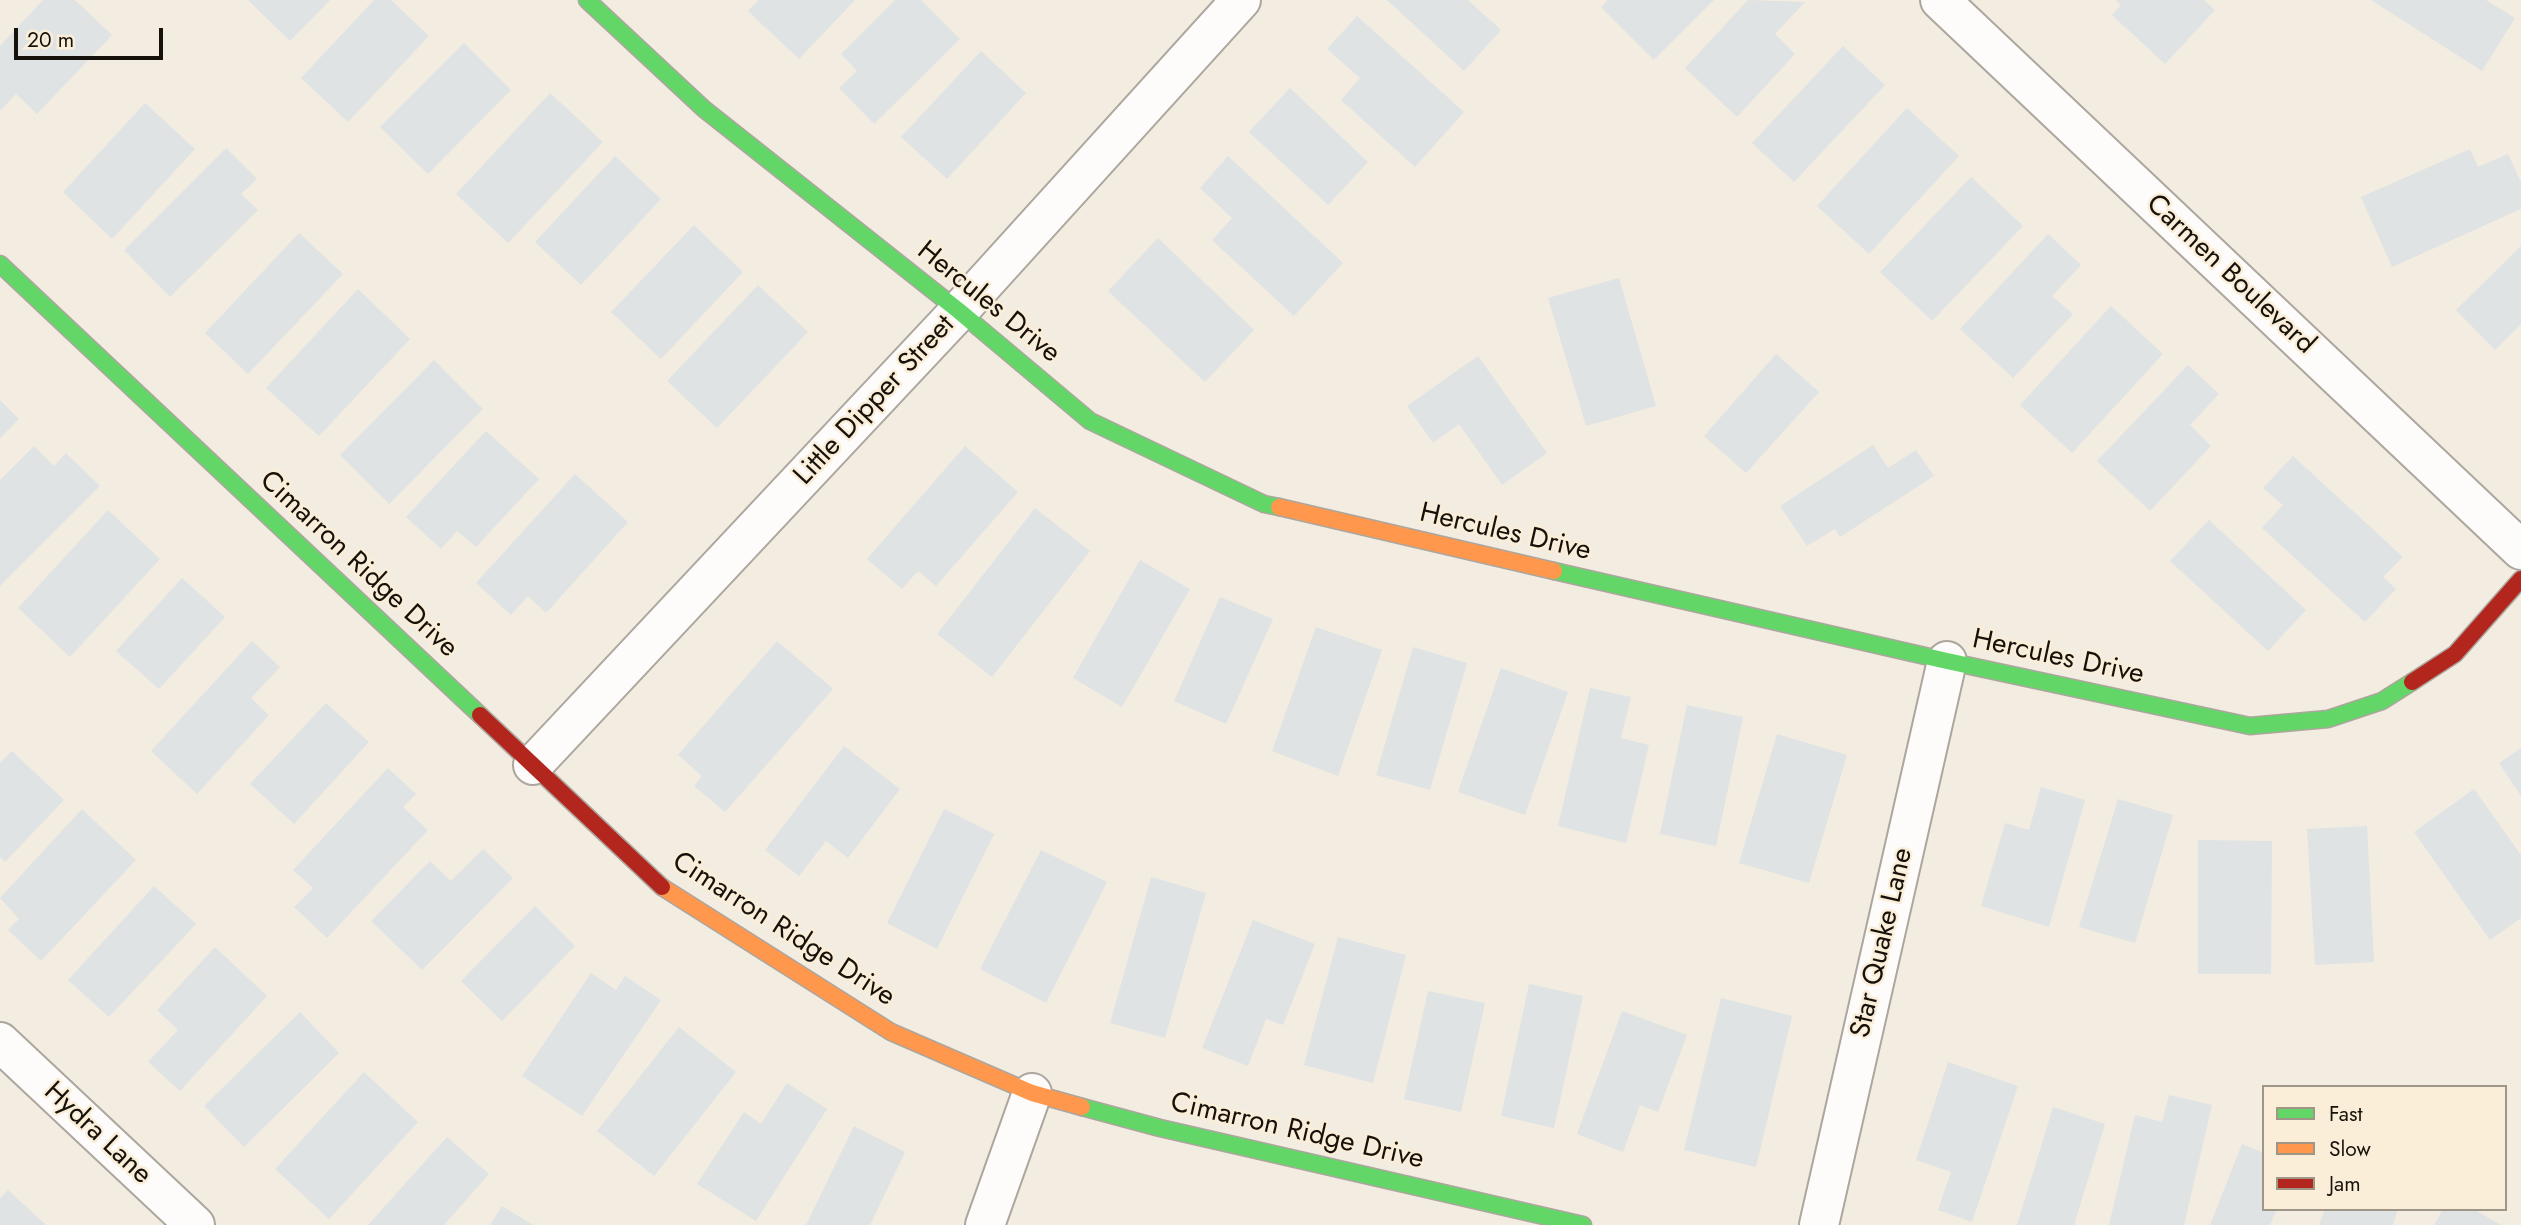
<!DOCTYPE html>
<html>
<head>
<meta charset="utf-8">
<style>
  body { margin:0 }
  #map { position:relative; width:2521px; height:1225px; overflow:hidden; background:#f3ece1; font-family:Jost,sans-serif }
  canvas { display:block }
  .legend { position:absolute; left:2262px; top:1085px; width:245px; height:126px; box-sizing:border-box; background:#fbeed9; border:2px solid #9f9687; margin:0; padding:9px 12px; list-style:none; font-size:21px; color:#16120b }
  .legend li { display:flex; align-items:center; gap:14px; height:35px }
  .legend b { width:35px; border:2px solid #9f9687 }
  .scale { position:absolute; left:14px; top:28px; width:149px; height:32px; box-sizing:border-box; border:4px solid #16120b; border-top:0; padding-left:9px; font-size:21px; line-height:24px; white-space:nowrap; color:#16120b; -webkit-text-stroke:5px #fbeed9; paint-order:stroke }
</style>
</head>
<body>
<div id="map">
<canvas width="2521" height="1225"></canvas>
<ul class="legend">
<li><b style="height:9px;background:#63d668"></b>Fast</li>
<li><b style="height:9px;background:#ff974d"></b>Slow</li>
<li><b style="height:9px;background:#b3261e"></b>Jam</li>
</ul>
<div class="scale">20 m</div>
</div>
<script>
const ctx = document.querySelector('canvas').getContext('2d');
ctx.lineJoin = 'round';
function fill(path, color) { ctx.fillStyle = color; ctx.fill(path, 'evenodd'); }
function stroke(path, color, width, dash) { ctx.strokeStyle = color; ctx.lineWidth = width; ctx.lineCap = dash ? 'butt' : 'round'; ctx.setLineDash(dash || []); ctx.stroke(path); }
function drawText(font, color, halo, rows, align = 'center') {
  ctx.font = font + ' Jost,sans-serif'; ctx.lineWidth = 5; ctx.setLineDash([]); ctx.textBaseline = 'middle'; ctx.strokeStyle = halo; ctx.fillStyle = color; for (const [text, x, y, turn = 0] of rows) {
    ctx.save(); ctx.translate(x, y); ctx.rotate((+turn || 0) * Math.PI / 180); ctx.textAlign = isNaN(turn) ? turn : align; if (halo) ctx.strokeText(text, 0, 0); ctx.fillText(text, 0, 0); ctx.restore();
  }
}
fill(new Path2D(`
  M43 0H75L112 35 37 114 16 94 0 111V46Z
  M248 0H330L290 41Z
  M374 0H391L429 36 348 122 301 78Z
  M759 0H855L799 59 748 11Z
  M895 0H921L960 39 874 124 839 88 857 71 841 54Z
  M1387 0H1468L1501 30 1464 71Z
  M1608 0H1714L1654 60 1601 7Z
  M1748 0 1805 2 1775 34 1795 54 1737 117 1685 68Z
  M2116 0H2204L2215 10 2165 64 2112 15 2121 5Z
  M2371 0H2486L2515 18 2482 71Z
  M1357 16 1464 112 1415 167 1341 100 1360 78 1327 49Z
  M464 43 511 90 428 174 380 127Z
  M1843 46 1885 85 1794 182 1752 143Z
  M981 51 1026 93 947 179 901 137Z
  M1290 88 1368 162 1328 205 1249 132Z
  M550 93 603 142 508 243 456 194Z
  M145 103 195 149 112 239 63 192Z
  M1907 108 1959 156 1869 254 1817 206Z
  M226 148 257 179 241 194 258 210 170 297 124 250Z
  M2470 149 2478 167 2508 154 2521 182V209L2392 267 2361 197Z
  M615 156 661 199 581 285 535 242Z
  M1228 156 1343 263 1294 316 1212 240 1232 218 1200 188Z
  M1971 177 2023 226 1932 321 1880 272Z
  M694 225 743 272 661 359 611 312Z
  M299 233 343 274 248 374 205 333Z
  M2048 234 2081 265 2052 296 2073 314 2013 378 1960 329Z
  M1158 238 1254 330 1205 382 1108 291Z
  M2521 246V324L2495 350 2456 310Z
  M1619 278 1656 406 1586 426 1548 298Z
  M758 285 808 332 717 428 667 381Z
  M358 289 410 339 319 436 266 388Z
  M2111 306 2163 354 2072 453 2020 405Z
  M1776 354 1819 392 1746 473 1704 436Z
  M1478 356 1547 453 1502 485 1459 424 1433 443 1407 406Z
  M434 360 483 409 389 504 340 455Z
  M2188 365 2219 394 2190 425 2211 446 2150 511 2097 461Z
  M0 400 19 419 0 438Z
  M486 431 539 479 476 547 457 531 441 549 406 517Z
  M1873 445 1888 468 1916 450 1934 476 1840 537 1835 529 1807 546 1780 506Z
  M34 446 54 466 66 453 100 486 0 586V480Z
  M965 446 1018 492 936 586 918 571 902 589 867 559Z
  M2293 456 2403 557 2383 577 2396 589 2365 622 2262 528 2283 505 2263 488Z
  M575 474 628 522 546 613 528 596 511 615 476 583Z
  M1035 508 1090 551 992 677 937 634Z
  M108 510 160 559 70 657 18 608Z
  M2209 520 2306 610 2268 651 2170 561Z
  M1140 560 1190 589 1122 707 1073 678Z
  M182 578 225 617 159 689 116 651Z
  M1220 597 1273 619 1226 724 1174 701Z
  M1316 627 1382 650 1338 776 1272 751Z
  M252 641 280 667 251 698 269 715 197 794 151 751Z
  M777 641 833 689 725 812 694 786 702 776 678 755Z
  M1413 647 1467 663 1430 790 1376 775Z
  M1501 668 1568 692 1525 815 1458 792Z
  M1590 688 1631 697 1621 738 1649 745 1626 843 1558 826Z
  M326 703 369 742 294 824 250 784Z
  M1687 705 1743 717 1716 846 1660 834Z
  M1777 734 1847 755 1809 883 1739 863Z
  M844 746 900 789 848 858 826 841 799 876 765 850Z
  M2521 748V796L2499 763Z
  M12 751 64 800 5 862 0 857V763Z
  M388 768 416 794 403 807 428 830 327 938 294 907 313 888 293 870Z
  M2041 787 2085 800 2049 927 1981 906 2005 823 2029 830Z
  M2474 789 2521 855V918L2490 940 2414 832Z
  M2118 799 2173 815 2135 943 2079 927Z
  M82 809 136 860 41 961 8 930 19 919 0 898Z
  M944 809 994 834 937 949 887 923Z
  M2367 826 2374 962 2315 965 2307 829Z
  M2198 840 2272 841 2271 974H2198Z
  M483 849 513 878 422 970 371 921 430 861 451 881Z
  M1041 850 1107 882 1046 1003 980 969Z
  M1151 877 1206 893 1165 1038 1110 1023Z
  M154 886 196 924 109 1017 68 980Z
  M535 906 575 946 502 1021 461 981Z
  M1253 920 1315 944 1283 1025 1266 1019 1248 1066 1202 1048Z
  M1338 937 1406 955 1373 1083 1304 1065Z
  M215 947 267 996 180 1091 148 1062 178 1030 157 1010Z
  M591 973 616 990 625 976 661 1000 582 1116 522 1076Z
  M1529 984 1583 996 1554 1128 1501 1116Z
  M1428 991 1485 1003 1461 1112 1404 1099Z
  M1721 998 1792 1016 1756 1167 1684 1150Z
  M1622 1011 1687 1035 1658 1112 1640 1105 1623 1152 1577 1134Z
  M300 1012 339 1053 244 1147 204 1106Z
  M679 1027 736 1072 654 1176 597 1131Z
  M1948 1062 2018 1086 1972 1222 1938 1210 1951 1172 1916 1160Z
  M364 1072 418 1122 329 1219 275 1169Z
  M787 1083 827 1109 756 1221 697 1184 744 1112 761 1124Z
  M2169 1095 2212 1105 2184 1225H2109L2135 1115 2162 1122Z
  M2053 1107 2105 1124 2074 1225H2017Z
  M854 1126 905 1152 870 1225H806Z
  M447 1137 489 1174 444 1225H368Z
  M2242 1144 2264 1153V1209H2277L2270 1225H2210Z
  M8 1190 46 1225H0V1198Z
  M502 1206 533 1225H490Z
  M2325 1209H2398L2393 1225H2319Z
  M2443 1209H2473L2501 1225H2434Z`), '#dfe3e4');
const street = new Path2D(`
  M1940 0 2521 550
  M533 765 959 311 1241 0
  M0 1042 195 1225
  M985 1225 1032 1093
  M1819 1225 1947 661`);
const fast = new Path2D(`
  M587 0 704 109 959 311 1090 421 1264 504 1279 507
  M0 264 480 715
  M1554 571 1947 661 2250 726 2328 719 2382 701 2412 682
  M1082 1107 1160 1128 1583 1225`);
const slow = new Path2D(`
  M1279 507 1554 571
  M662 887 891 1032 1032 1093 1082 1107`);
const jam = new Path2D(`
  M2412 682 2455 654 2521 579
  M480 715 662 887`);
stroke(street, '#aca69e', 42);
stroke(fast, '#aca69e', 19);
stroke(slow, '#aca69e', 19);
stroke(jam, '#aca69e', 19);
stroke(street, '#fdfcfa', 38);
stroke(fast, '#63d668', 16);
stroke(slow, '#ff974d', 16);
stroke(jam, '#b3261e', 16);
drawText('28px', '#16120b', '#fbeed9', [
  ["Carmen Boulevard",2230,275,43],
  ["Hercules Drive",988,303,39],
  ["Little Dipper Street",875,401,-47],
  ["Hercules Drive",1505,533,13],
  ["Cimarron Ridge Drive",358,565,43],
  ["Hercules Drive",2058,658,12],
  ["Cimarron Ridge Drive",783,930,33],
  ["Star Quake Lane",1883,943,-77],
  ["Cimarron Ridge Drive",1297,1132,13],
  ["Hydra Lane",97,1134,43]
]);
</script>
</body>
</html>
